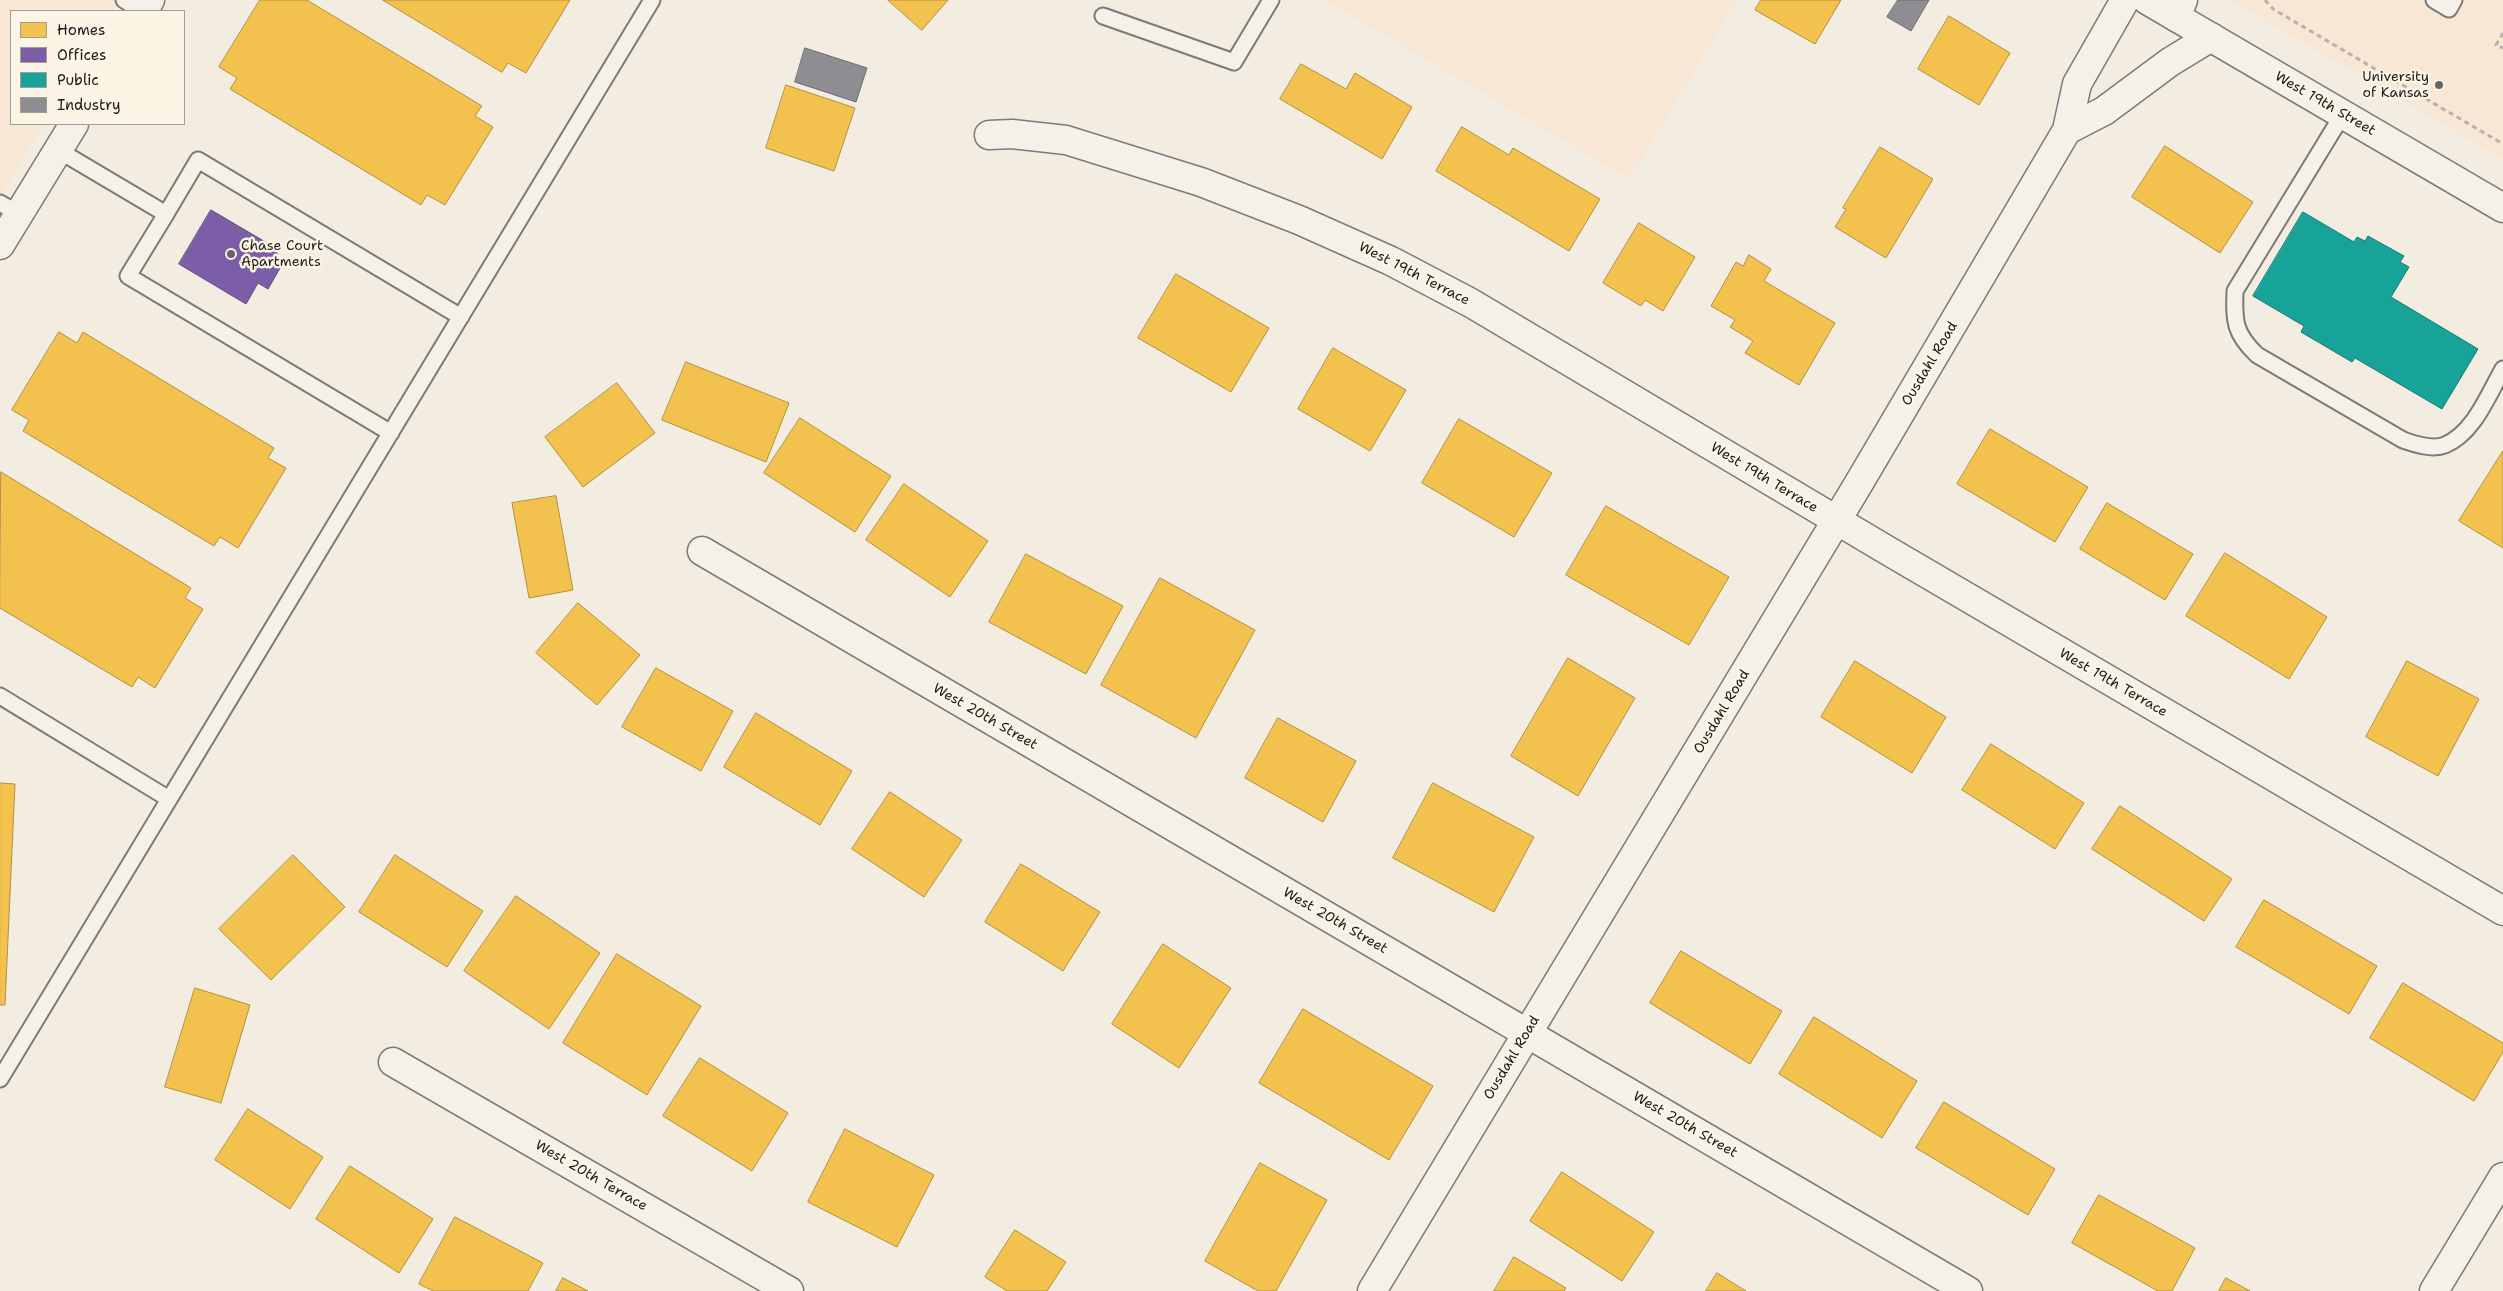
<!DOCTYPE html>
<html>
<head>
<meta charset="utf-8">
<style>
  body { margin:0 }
  #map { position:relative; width:2503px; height:1291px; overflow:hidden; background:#f3ece1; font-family:"Shantell Sans",sans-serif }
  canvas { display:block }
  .legend { position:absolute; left:10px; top:10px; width:175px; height:115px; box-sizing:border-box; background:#fcf5e5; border:1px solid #a29e95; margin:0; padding:6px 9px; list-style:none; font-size:15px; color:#1c1c1c }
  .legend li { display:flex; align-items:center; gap:10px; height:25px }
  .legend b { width:25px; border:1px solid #a29e95 }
</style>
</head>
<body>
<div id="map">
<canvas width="2503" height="1291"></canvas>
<ul class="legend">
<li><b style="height:14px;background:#f2c14e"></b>Homes</li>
<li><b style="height:14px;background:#7b5ea7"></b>Offices</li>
<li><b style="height:14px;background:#17a398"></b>Public</li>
<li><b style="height:14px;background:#8d8d92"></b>Industry</li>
</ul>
</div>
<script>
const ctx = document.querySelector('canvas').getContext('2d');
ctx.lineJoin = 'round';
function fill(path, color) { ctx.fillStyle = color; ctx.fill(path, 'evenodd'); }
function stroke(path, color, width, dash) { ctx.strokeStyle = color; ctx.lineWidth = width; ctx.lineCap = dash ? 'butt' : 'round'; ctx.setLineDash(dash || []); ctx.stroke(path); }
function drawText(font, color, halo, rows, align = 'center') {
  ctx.font = font + ' "Shantell Sans",sans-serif'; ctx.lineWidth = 5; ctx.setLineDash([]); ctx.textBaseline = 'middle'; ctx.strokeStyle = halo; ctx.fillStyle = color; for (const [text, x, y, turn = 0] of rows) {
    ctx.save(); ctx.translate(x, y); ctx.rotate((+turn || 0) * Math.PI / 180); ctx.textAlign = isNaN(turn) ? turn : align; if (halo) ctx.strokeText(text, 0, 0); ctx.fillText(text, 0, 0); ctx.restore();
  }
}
fill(new Path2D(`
  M0 0H119L112 11H11V124H44L0 197Z
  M1325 0H1737L1629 179Z
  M2230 0H2503V159L2249 11Z`), '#f7e7d4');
const homes = new Path2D(`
  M260 0H307L482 106 475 116 493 127 445 205 427 195 421 205 230 89 237 78 219 67Z
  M383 0H570L526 73 508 63 502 72Z
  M888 0H948L922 30Z
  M1761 0H1841L1815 44 1755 10Z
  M1949 16 2010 53 1979 105 1918 69Z
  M1301 64 1346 89 1355 73 1412 107 1382 159 1280 99Z
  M786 85 855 108 834 171 766 148Z
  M1462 127 1509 155 1513 148 1600 199 1569 251 1436 171Z
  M2165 146 2253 202 2220 253 2132 197Z
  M1880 147 1933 179 1886 258 1835 227 1846 209 1843 208Z
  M1639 223 1695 257 1663 311 1645 300 1641 306 1603 283Z
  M1749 255 1771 269 1764 281 1835 323 1799 385 1745 353 1753 341 1730 327 1735 320 1711 306 1736 262 1743 266Z
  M1176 274 1269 328 1231 392 1138 338Z
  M59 332 77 343 83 332 274 448 268 458 286 468 238 548 220 537 214 546 23 431 29 420 12 410Z
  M1333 348 1406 390 1370 451 1298 409Z
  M686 362 789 403 766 462 662 420Z
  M617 383 655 433 583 487 545 437Z
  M800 418 891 476 855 532 764 473Z
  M1459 419 1552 473 1514 537 1422 483Z
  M1990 429 2088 487 2055 542 1957 484Z
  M2503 451V548L2459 521Z
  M1 472 191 588 185 598 203 609 155 688 138 677 132 687 0 608Z
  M904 484 988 541 950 597 866 540Z
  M556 496 573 590 529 598 512 503Z
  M2107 503 2193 554 2165 600 2080 549Z
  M1606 506 1729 577 1689 645 1566 575Z
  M2225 553 2327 617 2289 679 2186 616Z
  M1026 554 1123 606 1086 674 989 622Z
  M1160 578 1255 630 1196 738 1101 685Z
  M578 603 640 655 597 705 536 653Z
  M1568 658 1635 698 1578 796 1511 756Z
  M1855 661 1946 717 1912 773 1821 717Z
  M2407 661 2479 699 2438 776 2366 737Z
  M656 668 733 711 701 771 622 727Z
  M756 713 852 771 820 825 724 767Z
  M1278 718 1356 761 1323 822 1245 778Z
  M1991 744 2084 803 2055 849 1962 790Z
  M0 783 15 784 5 1005H0Z
  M1433 783 1534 837 1494 912 1393 858Z
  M890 792 962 840 924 897 852 849Z
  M2120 806 2232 879 2204 921 2092 849Z
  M293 855 345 907 271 980 219 929Z
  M395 855 483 911 447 967 359 912Z
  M1021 864 1100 912 1063 971 985 922Z
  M516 896 600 953 549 1029 464 971Z
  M2264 900 2377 966 2349 1014 2236 947Z
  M1163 944 1231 988 1179 1068 1112 1024Z
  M1681 951 1782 1011 1750 1064 1650 1003Z
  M617 954 701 1006 647 1095 563 1043Z
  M2403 983 2503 1043V1052L2474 1101 2370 1038Z
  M195 988 250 1005 221 1103 165 1087Z
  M1303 1009 1433 1086 1389 1160 1259 1083Z
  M1814 1017 1917 1081 1882 1138 1779 1074Z
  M700 1058 788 1113 752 1171 663 1116Z
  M1944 1102 2055 1169 2028 1215 1916 1148Z
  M248 1109 323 1157 290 1209 215 1160Z
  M845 1129 934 1175 897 1247 808 1202Z
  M1260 1163 1327 1200 1276 1291H1258L1205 1261Z
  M350 1166 433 1219 399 1273 316 1219Z
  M1562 1172 1654 1232 1622 1281 1530 1221Z
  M2099 1195 2195 1248 2172 1291H2158L2072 1243Z
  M455 1217 543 1263 528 1291H433L419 1284Z
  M1015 1230 1066 1262 1047 1291H1007L985 1277Z
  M1514 1257 1566 1288 1564 1291H1494Z
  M1717 1273 1746 1291H1706Z
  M563 1278 588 1291H556Z
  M2226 1278 2250 1291H2219Z`);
fill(homes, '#f2c14e');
stroke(homes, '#b2903f', 1);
const offices = new Path2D(`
  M211 210 279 250 275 257 283 263 268 289 258 283 246 304 179 264Z`);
fill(offices, '#7b5ea7');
stroke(offices, '#5e4a7d', 1);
const public = new Path2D(`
  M2303 212 2354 242 2357 237 2365 241 2368 236 2404 256 2400 262 2409 267 2391 297 2478 349 2442 409 2355 358 2352 362 2301 332 2304 326 2253 296Z`);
fill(public, '#17a398');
stroke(public, '#187a73', 1);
const industry = new Path2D(`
  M1898 0H1929L1911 31 1887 17Z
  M805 48 867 68 856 102 795 82Z`);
fill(industry, '#8d8d92');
stroke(industry, '#6b6b6f', 1);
const lane = new Path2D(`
  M124 0 142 11
  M2434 0 2449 9 2454 0
  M1103 16 1234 62 1271 0
  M2343 114 2235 291C2234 321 2234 333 2257 355L2403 440C2415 444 2432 450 2445 445 2474 433 2488 395 2503 369
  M58 150 166 214 128 276 391 433
  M0 203 19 214
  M166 214 198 160 461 317
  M0 696 169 799
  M0 1079 652 0`);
const street = new Path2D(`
  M143 11 150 0
  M2176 17 2183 0
  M2067 130 2104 111 2170 62 2211 37
  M989 135 1012 134 1066 140 1201 182 1299 220 1391 261 1471 303 1885 549 2503 911
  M0 245 74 124
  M702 551 1968 1291
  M393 1062 789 1291
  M1372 1291 1859 483 2067 130 2077 84 2125 0
  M2434 1291 2503 1177`);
const secondary = new Path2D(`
  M2147 0 2503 208`);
stroke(lane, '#7d7a75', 19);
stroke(street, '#7d7a75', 31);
stroke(secondary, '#7d7a75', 31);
stroke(new Path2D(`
  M2265 0 2273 9 2503 144
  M2503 33 2496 45 2503 48`), '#b6b2ad', 3, [5, 4]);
stroke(lane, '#f5f1ea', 15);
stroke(street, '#f5f1ea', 28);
stroke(secondary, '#f5f1ea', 28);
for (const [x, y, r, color] of [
  [2439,85,5,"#676561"],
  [231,254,5,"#676561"]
]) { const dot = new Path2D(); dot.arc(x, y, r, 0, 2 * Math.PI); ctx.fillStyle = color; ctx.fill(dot); stroke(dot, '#fcf5e5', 2); }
drawText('14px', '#1c1c1c', '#fcf5e5', [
  ["University",2429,77],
  ["of Kansas",2429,93],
  ["Chase Court",241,246,"left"],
  ["Apartments",241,262,"left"]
], 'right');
drawText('14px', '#1c1c1c', '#fcf5e5', [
  ["West 19th Street",2325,104,30],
  ["West 19th Terrace",1414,274,27],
  ["Ousdahl Road",1930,364,-59],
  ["West 19th Terrace",1764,478,31],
  ["West 19th Terrace",2113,683,30],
  ["Ousdahl Road",1722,712,-59],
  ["West 20th Street",985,717,30],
  ["West 20th Street",1335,921,30],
  ["Ousdahl Road",1512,1058,-59],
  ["West 20th Street",1685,1125,30],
  ["West 20th Terrace",591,1176,30]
]);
</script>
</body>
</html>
